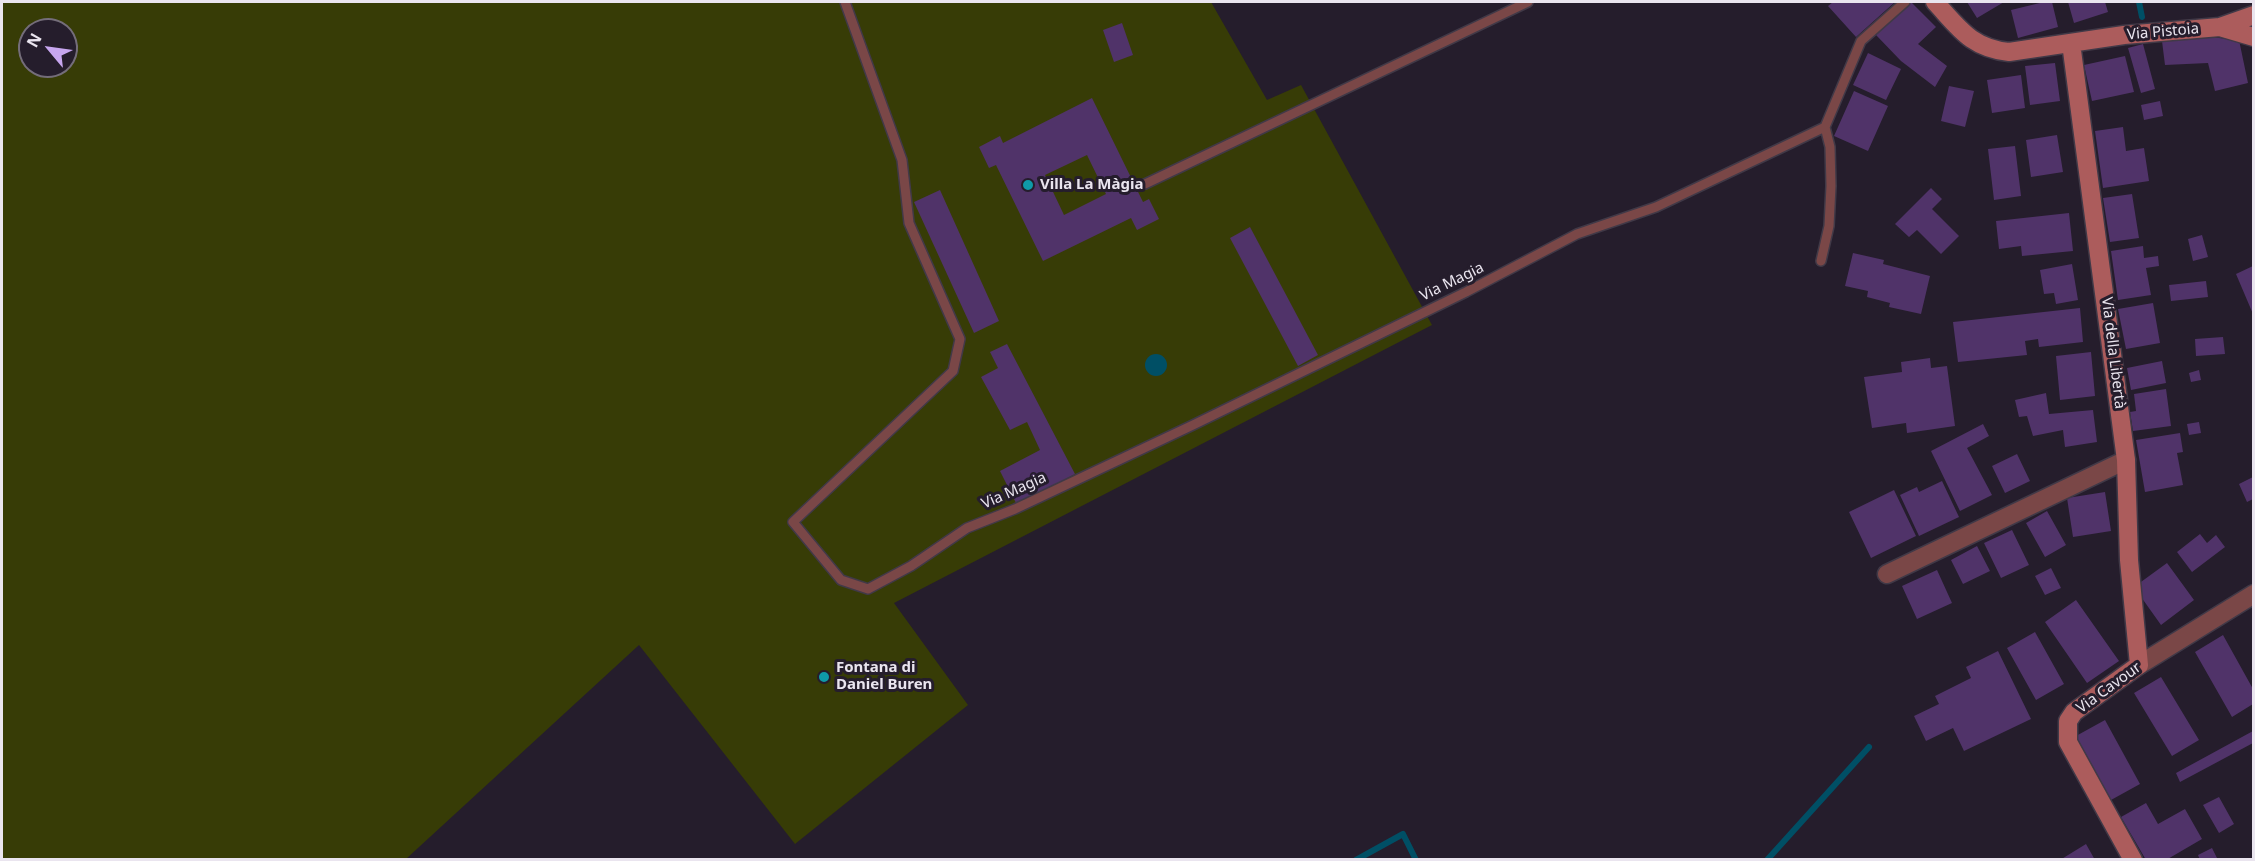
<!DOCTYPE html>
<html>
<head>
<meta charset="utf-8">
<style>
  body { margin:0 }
  #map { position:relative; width:2255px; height:861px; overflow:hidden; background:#251d2c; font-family:"Noto Sans",sans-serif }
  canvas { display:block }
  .frame { position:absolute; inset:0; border:3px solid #eae5ef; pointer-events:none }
  .north { position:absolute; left:18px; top:18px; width:60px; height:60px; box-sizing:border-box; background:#251d2c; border:2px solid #746d7a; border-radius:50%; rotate:299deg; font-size:16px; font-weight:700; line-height:24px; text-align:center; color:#eae5ef }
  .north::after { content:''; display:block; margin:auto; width:21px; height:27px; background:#c7a6ef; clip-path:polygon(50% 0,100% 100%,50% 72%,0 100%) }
</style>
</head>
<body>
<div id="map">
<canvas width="2255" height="861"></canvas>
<div class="frame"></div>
<div class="north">N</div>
</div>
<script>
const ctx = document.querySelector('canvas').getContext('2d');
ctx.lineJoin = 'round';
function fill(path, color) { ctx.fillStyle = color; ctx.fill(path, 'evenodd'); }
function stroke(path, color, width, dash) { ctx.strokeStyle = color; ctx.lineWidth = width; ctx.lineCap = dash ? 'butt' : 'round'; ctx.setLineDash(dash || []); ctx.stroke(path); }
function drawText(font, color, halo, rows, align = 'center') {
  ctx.font = font + ' "Noto Sans",sans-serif'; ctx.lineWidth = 6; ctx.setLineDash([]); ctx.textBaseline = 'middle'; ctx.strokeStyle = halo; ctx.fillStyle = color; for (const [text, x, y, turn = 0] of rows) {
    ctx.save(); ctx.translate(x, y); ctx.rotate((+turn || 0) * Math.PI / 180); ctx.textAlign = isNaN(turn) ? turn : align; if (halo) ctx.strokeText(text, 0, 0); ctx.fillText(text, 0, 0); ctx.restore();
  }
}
fill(new Path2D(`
  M2 2H1211L1267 100 1301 85 1432 325 894 603 968 705 795 844 639 645 406 859 2 860ZM30 30H66V66H30Z`), '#373c06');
fill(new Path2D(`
  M1145 365a11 11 0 1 1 22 0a11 11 0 1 1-22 0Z`), '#004f65');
stroke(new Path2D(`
  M2139 2 2142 17
  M1356 860 1403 834 1416 860
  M1767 860 1869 747`), '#004f65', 6);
fill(new Path2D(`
  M1833 2H1895L1856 37 1828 6Z
  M1911 2 1936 27 1918 44 1947 66 1935 87 1901 61 1876 35Z
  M1967 2H2004L1977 18Z
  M2044 2H2052L2058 27 2018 38 2011 10Z
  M2068 2H2105L2108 12 2074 23Z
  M1122 23 1133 55 1114 62 1103 30Z
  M2199 36 2239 40 2248 83 2215 91 2208 63 2165 65 2162 41Z
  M2143 44 2155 89 2141 93 2128 48Z
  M1868 53 1901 69 1886 100 1853 85Z
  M2125 56 2134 92 2092 101 2084 65Z
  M2055 63 2060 101 2030 105 2025 66Z
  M2021 75 2025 108 1992 113 1987 80Z
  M1949 86 1974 91 1965 127 1941 121Z
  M1854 91 1888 106 1868 151 1834 136Z
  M1092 98 1143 202 1149 199 1159 219 1137 230 1131 218 1043 261 996 165 989 168 979 147 1000 136 1003 143ZM1087 155 1106 194 1064 215 1045 175Z
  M2160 101 2163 116 2144 120 2141 105Z
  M2123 127 2126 151 2144 148 2149 181 2103 188 2095 131Z
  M2057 135 2063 172 2031 177 2026 140Z
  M2015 146 2021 196 1994 200 1988 149Z
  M1931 188 1942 199 1932 209 1959 236 1941 254 1917 230 1909 237 1895 224Z
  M940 190 999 321 974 333 914 202Z
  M2132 194 2139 238 2110 242 2103 198Z
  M2069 213 2073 251 2022 256 2021 246 1999 249 1996 221Z
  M1250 227 1318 355 1298 366 1230 238Z
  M2202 235 2208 257 2193 261 2188 239Z
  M2143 246 2144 258 2158 256 2159 266 2146 268 2151 295 2118 300 2111 251Z
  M1853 253 1884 260 1883 264 1930 276 1921 314 1889 307 1890 303 1867 297 1868 291 1845 286Z
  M2072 264 2078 300 2056 304 2054 293 2044 294 2040 270Z
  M2253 266V314L2236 274Z
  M2206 281 2208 297 2171 301 2169 285Z
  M2153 303 2160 343 2126 349 2118 309Z
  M2080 308 2083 342 2039 347 2038 339 2025 341 2027 355 1958 362 1953 322Z
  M2223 337 2225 354 2196 356 2195 339Z
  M1007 344 1075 474 1017 505 1000 471 1040 450 1027 422 1010 430 981 377 998 368 990 352Z
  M2091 352 2095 396 2060 400 2056 356Z
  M1930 358 1931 368 1947 366 1955 426 1907 433 1906 423 1872 428 1864 377 1902 372 1901 362Z
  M2162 361 2166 383 2131 390 2127 368Z
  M2199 370 2201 380 2191 382 2189 373Z
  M2166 389 2171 426 2133 431 2130 412 2136 411 2134 394Z
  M2046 393 2049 414 2093 410 2097 442 2065 447 2063 430 2033 436 2027 416 2019 417 2015 400Z
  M2199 422 2201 433 2189 435 2187 424Z
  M1983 424 1989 436 1967 448 1992 495 1960 511 1931 451Z
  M2180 433 2183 452 2177 453 2183 485 2145 492 2136 440Z
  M2017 454 2030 481 2005 493 1992 466Z
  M2253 477V499L2247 502 2239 484Z
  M1942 481 1959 517 1919 536 1900 495 1917 487 1919 492Z
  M1894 490 1916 536 1871 558 1849 512Z
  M2105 492 2111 531 2073 537 2067 498Z
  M2047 511 2066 545 2045 557 2026 523Z
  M2012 530 2029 565 2001 578 1984 543Z
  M2200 534 2207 543 2216 535 2225 547 2192 572 2177 552Z
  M1977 546 1990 571 1963 584 1951 560Z
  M2167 563 2194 600 2161 625 2134 587Z
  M2051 568 2061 588 2045 595 2035 576Z
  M1937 570 1952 603 1917 619 1902 586Z
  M2076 600 2119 661 2087 683 2045 622Z
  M2035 632 2064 684 2036 700 2007 648Z
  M2223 635 2253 689V704L2232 717 2195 652Z
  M1998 651 2031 719 1964 751 1953 728 1926 741 1914 716 1939 704 1935 696 1971 678 1966 667Z
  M2161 677 2199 740 2172 756 2134 693Z
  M2105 720 2140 784 2111 800 2076 736Z
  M2253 731V743L2180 782 2176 773Z
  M2219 797 2234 824 2219 833 2203 805Z
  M2146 803 2158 824 2185 809 2202 839 2166 860H2146L2121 817Z
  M2086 844 2095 860H2060Z
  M2212 848 2217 858 2200 860 2198 855Z`), '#503369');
const lane = new Path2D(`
  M845 2 902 160 909 223 960 339 953 371 793 522 841 580 868 589 911 566 967 528 1015 509 1193 425 1466 292 1577 234 1656 207 1825 127
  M1145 184 1528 2
  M1821 261 1829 226 1831 186 1830 147 1825 127 1861 41 1905 2`);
const street = new Path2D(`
  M1887 574 2126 460
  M2139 665 2254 594`);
const secondary = new Path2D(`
  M1935 2C1959 28 1971 48 2009 52L2124 35 2220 27 2254 15
  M2220 27 2254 37
  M2071 43 2126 460 2129 560 2139 665 2074 712 2068 721V742L2133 860`);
stroke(lane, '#413947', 12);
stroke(street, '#413947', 21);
stroke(secondary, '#413947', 21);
stroke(lane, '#7a4747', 9);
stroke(street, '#7a4747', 18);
stroke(secondary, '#ac5c5c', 18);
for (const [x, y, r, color] of [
  [1028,185,6,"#0f9aa8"],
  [824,677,6,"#0f9aa8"]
]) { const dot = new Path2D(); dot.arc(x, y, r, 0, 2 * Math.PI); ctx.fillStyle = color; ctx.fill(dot); stroke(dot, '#251d2c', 2); }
drawText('15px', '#eae5ef', '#251d2c', [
  ["Via Pistoia",2163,32,-5],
  ["Via Magia",1452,282,-26],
  ["Via della Libertà",2113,353,83],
  ["Via Magia",1014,491,-24],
  ["Via Cavour",2109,688,-36]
]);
drawText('bold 15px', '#eae5ef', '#251d2c', [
  ["Villa La Màgia",1040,185],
  ["Fontana di",836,668],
  ["Daniel Buren",836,685]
], 'left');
</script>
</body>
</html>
